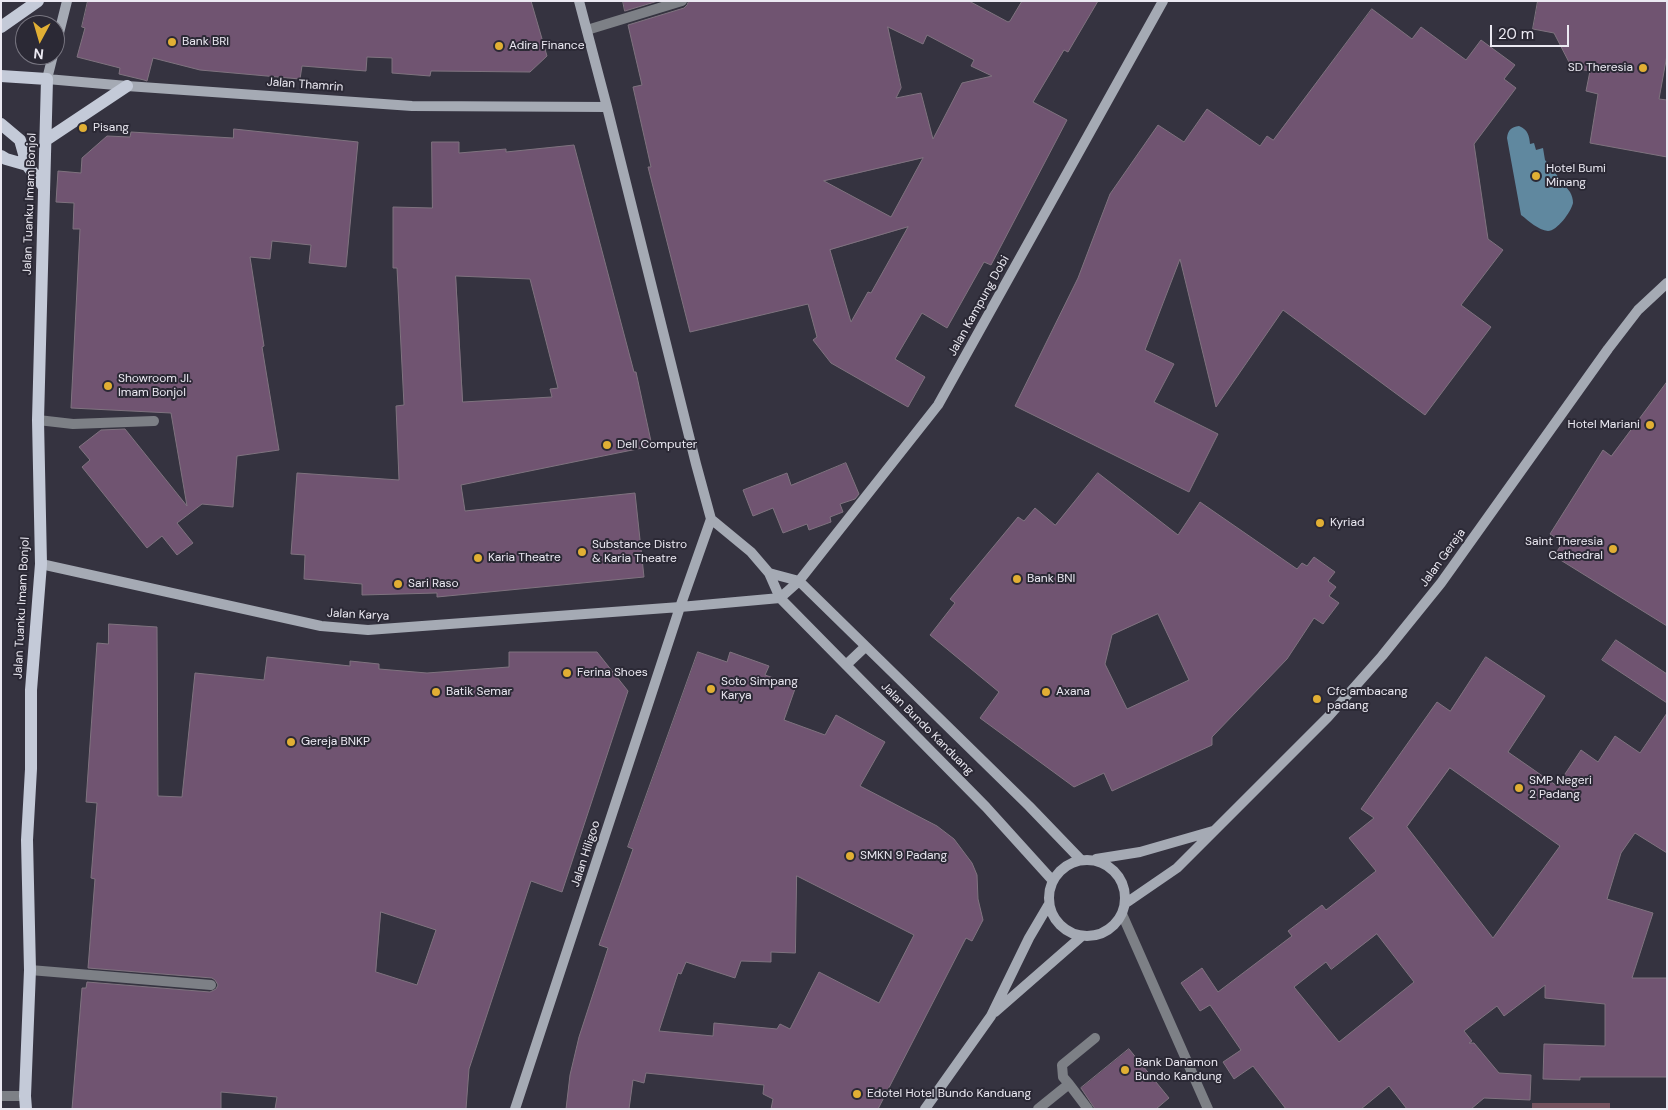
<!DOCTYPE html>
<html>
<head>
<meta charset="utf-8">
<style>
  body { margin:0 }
  #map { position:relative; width:1668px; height:1110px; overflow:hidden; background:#353340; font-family:"DM Sans",sans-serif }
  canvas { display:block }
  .frame { position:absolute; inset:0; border:2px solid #ebe9f2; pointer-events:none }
  .north { position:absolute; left:15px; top:15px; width:50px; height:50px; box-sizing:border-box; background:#2b2935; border:1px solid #787681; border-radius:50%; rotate:186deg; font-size:14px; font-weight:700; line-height:20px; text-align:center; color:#ebe9f2 }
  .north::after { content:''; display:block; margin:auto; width:18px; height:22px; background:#e1af34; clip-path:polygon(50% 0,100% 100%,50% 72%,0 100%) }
  .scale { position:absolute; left:1490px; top:25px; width:79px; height:22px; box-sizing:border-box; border:2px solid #ebe9f2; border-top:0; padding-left:6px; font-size:15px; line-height:18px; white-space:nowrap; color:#ebe9f2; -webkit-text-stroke:4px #2b2935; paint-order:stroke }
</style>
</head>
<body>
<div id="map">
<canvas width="1668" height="1110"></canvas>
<div class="frame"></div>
<div class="north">N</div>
<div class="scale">20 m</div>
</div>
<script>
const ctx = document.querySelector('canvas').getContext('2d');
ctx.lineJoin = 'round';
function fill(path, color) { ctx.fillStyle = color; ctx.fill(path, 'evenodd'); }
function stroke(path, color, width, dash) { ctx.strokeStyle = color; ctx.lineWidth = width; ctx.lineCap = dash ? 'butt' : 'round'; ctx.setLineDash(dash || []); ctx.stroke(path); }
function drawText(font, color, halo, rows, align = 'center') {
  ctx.font = font + ' "DM Sans",sans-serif'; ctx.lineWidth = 4; ctx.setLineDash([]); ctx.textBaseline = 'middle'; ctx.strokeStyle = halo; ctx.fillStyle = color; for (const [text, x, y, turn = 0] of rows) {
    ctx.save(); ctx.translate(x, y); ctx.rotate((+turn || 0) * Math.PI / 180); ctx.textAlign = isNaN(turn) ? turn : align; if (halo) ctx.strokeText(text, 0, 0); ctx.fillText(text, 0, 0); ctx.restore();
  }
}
fill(new Path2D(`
  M1532 1103H1610V1109H1532Z`), '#75525f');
fill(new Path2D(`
  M1519 126C1528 130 1529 135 1530 144L1534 143 1536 150 1543 148 1545 160 1570 192C1572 196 1573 199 1573 203 1571 212 1557 231 1548 231 1538 230 1529 221 1521 215L1507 138C1508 130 1511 127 1519 126Z`), '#60889f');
const building = new Path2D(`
  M88 1H531L547 56 530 72 431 71 430 76 392 73V58L367 57 366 71 302 66 300 79 200 70 153 58 147 81 144 80 119 74 120 68 77 57 85 28 82 27Z
  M623 1H658L625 11Z
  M689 1H969L1008 22 1010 21 1022 1H1098L1068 52 1064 50 1033 102 1067 120 991 265 984 262 947 328 922 313 895 359 925 377 908 407 831 363 813 340 817 337 808 304 690 332 648 167H651L633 87 642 85 628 25 684 8 687 5ZM888 27 923 44 927 35 974 60 971 66 992 76 962 83 933 139 921 93 896 98 901 88ZM923 158 891 217 824 181ZM908 227 871 293 868 292 851 322 830 250Z
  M1538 1H1667V55L1659 99 1667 100V157L1590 143 1598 94 1586 91 1590 71 1572 68 1554 33 1533 29Z
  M1372 9 1412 39 1421 27 1466 60 1481 40 1515 65 1504 79 1516 88 1474 144 1488 239 1503 250 1461 305 1491 327 1425 415 1283 310 1216 407 1180 259 1145 350 1174 364 1154 402 1218 434 1189 492 1015 406 1078 278 1110 194 1158 125 1184 142 1207 109 1260 146 1267 136 1273 140Z
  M234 129 358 142 346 267 309 263 311 245 272 241 270 259 250 257 264 346 262 347 279 450 237 456 233 507 202 504 177 523 193 543 177 555 162 536 147 548 82 467 90 460 79 447 101 430 125 429 187 506 171 413 71 408 80 229H73L74 203 56 202 58 171 81 173 82 158 107 136 130 137 131 132 233 138Z
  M432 142H459V153L506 149V152L574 145 634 372H636L652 446 461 485 465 511 635 493 644 577 437 597V593L362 595V584L304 579 305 555 291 554 297 473 399 480 396 406 404 405 397 268H393V207L432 208ZM456 276 530 279 558 388 550 389 552 397 463 402Z
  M1667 382V626L1554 556 1563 542 1550 534 1603 450 1611 456Z
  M846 463 859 494 855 499 840 504 843 512 830 517 831 522 809 530 807 524 783 533 773 508 753 516 743 490 787 473 791 485Z
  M1098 473 1178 535 1200 502 1297 569 1302 563 1307 566 1314 557 1335 572 1328 581 1336 587 1329 596 1339 603 1323 624 1314 618 1287 659 1212 737V745L1112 791 1104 773 1074 787 980 718 999 692 930 635 955 603 950 599 1018 517 1024 521 1035 508 1055 525ZM1158 614 1189 680 1127 709 1105 664 1112 635Z
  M109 624 157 627 158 796 182 797 195 673 264 680 267 657 350 666V661L379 664V669L427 673 509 667V652H597L628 691 562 892 531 881 469 1069 466 1109H275L277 1097 221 1092V1109H72L82 988H86L87 982 210 992 216 989 218 985 215 980 212 978 88 968 95 879 91 878 97 803 86 802 97 643 108 644ZM381 912 436 930 417 985 376 972Z
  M1616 640 1667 674V703L1602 660Z
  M698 652 727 662 730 652 769 666 765 675 796 686 784 720 825 735 836 715 885 742 860 786 937 826 954 839 972 863 977 875 978 899 983 920 972 941 966 938 878 1109H771L773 1099 763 1094 764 1085 646 1073 644 1083 633 1080 629 1109H566L570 1075 579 1037 608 948 599 945 633 849 628 847ZM797 876 914 935 879 1003 819 972 790 1029 780 1024 777 1029 714 1023 713 1036 659 1031 678 973 681 974 686 962 735 978 741 961 771 962V952L795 953Z
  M1486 657 1545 696 1508 752 1557 786 1581 750 1598 762 1615 736 1640 753 1667 713V853L1635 833 1621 853 1607 899 1653 913 1632 978H1667V1077H1580V1080L1543 1079 1544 1044 1605 1046V1004L1545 998V985L1504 1016 1497 1006 1464 1031 1472 1041 1469 1043H1474L1499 1073 1531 1075 1530 1100 1484 1098 1471 1109H1407L1389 1086 1361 1109H1286L1253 1066 1234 1079 1223 1062 1241 1050 1210 1005 1200 1011 1181 983 1202 968 1218 992 1292 936 1288 931 1322 905 1326 910 1376 871 1349 838 1374 818 1361 809 1437 702 1450 711ZM1450 768 1560 846 1493 938 1407 827ZM1377 934 1414 982 1339 1042 1294 987 1326 962 1331 969Z
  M1129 1049 1169 1098 1156 1109H1095L1081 1088Z`);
fill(building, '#705471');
stroke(building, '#7f737f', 1);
stroke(new Path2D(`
  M587 30 682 1
  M38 420 73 424 154 421
  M1122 914 1208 1109
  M30 970 211 985
  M1069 1084 1088 1109
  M1 1096H25
  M1038 1109 1069 1084 1063 1077 1062 1065 1095 1038`), '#7d8086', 10);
stroke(new Path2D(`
  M579 1 607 107 696 464 711 519
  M55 49 67 1
  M53 55 47 79 127 86 412 106 607 107
  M711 519 751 552 769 573 780 598 986 807 1053 881
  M41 564 321 626 368 630 680 607 780 598
  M769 573 799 581 1029 806 1081 860
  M780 598 799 581 938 405 1163 1
  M846 665 865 647
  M1096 859 1140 852 1213 831
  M1049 898a38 38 0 1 1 76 0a38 38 0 1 1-76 0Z
  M1126 903 1177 868 1328 717 1382 656 1441 583 1608 349 1638 310 1667 283
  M995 1012 1082 936
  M515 1109 680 607 711 519
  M925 1109 991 1016 1029 938 1049 904`), '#a5aab4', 10);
stroke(new Path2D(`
  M1 27 38 1
  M1 76 47 79 38 420 41 564 31 690V769L27 840 30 970 25 1096 26 1109
  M1 124 20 140 27 165 44 187
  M46 140 127 86
  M1 156 6 159 27 165`), '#c4cad8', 12);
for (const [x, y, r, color] of [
  [172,42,5,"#e1af34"],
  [499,46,5,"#e1af34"],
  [1643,68,5,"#e1af34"],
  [83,128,5,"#e1af34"],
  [1536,176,5,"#e1af34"],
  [108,386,5,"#e1af34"],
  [1650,425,5,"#e1af34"],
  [607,445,5,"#e1af34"],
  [1320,523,5,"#e1af34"],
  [1613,549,5,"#e1af34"],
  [582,552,5,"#e1af34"],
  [478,558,5,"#e1af34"],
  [1017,579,5,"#e1af34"],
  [398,584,5,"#e1af34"],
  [567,673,5,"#e1af34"],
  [711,689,5,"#e1af34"],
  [436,692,5,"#e1af34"],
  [1046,692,5,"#e1af34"],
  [1317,699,5,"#e1af34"],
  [291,742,5,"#e1af34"],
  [1519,788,5,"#e1af34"],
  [850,856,5,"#e1af34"],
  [1125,1070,5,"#e1af34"],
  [857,1094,5,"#e1af34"]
]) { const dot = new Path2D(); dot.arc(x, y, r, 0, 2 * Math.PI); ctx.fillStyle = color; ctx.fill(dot); stroke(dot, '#2b2935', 2); }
drawText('12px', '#ebe9f2', '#2b2935', [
  ["Bank BRI",182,42],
  ["Adira Finance",509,46],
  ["SD Theresia",1633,68,"right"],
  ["Pisang",93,128],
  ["Hotel Bumi",1546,169],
  ["Minang",1546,183],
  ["Showroom Jl.",118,379],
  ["Imam Bonjol",118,393],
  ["Hotel Mariani",1640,425,"right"],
  ["Dell Computer",617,445],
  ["Kyriad",1330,523],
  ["Saint Theresia",1603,542,"right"],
  ["Cathedral",1603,556,"right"],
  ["Substance Distro",592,545],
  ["& Karia Theatre",592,559],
  ["Karia Theatre",488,558],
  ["Bank BNI",1027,579],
  ["Sari Raso",408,584],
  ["Ferina Shoes",577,673],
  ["Soto Simpang",721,682],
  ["Karya",721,696],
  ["Batik Semar",446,692],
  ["Axana",1056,692],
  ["Cfc ambacang",1327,692],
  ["padang",1327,706],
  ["Gereja BNKP",301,742],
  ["SMP Negeri",1529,781],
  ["2 Padang",1529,795],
  ["SMKN 9 Padang",860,856],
  ["Bank Danamon",1135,1063],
  ["Bundo Kandung",1135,1077],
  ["Edotel Hotel Bundo Kanduang",867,1094]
], 'left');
drawText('12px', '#ebe9f2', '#2b2935', [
  ["Jalan Thamrin",305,85,4],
  ["Jalan Tuanku Imam Bonjol",30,204,-88],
  ["Jalan Kampung Dobi",979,306,-61],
  ["Jalan Gereja",1443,558,-54],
  ["Jalan Tuanku Imam Bonjol",22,608,-87],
  ["Jalan Karya",358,615,3],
  ["Jalan Bundo Kanduang",927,729,45],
  ["Jalan Hiligoo",586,854,-72]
]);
</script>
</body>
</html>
